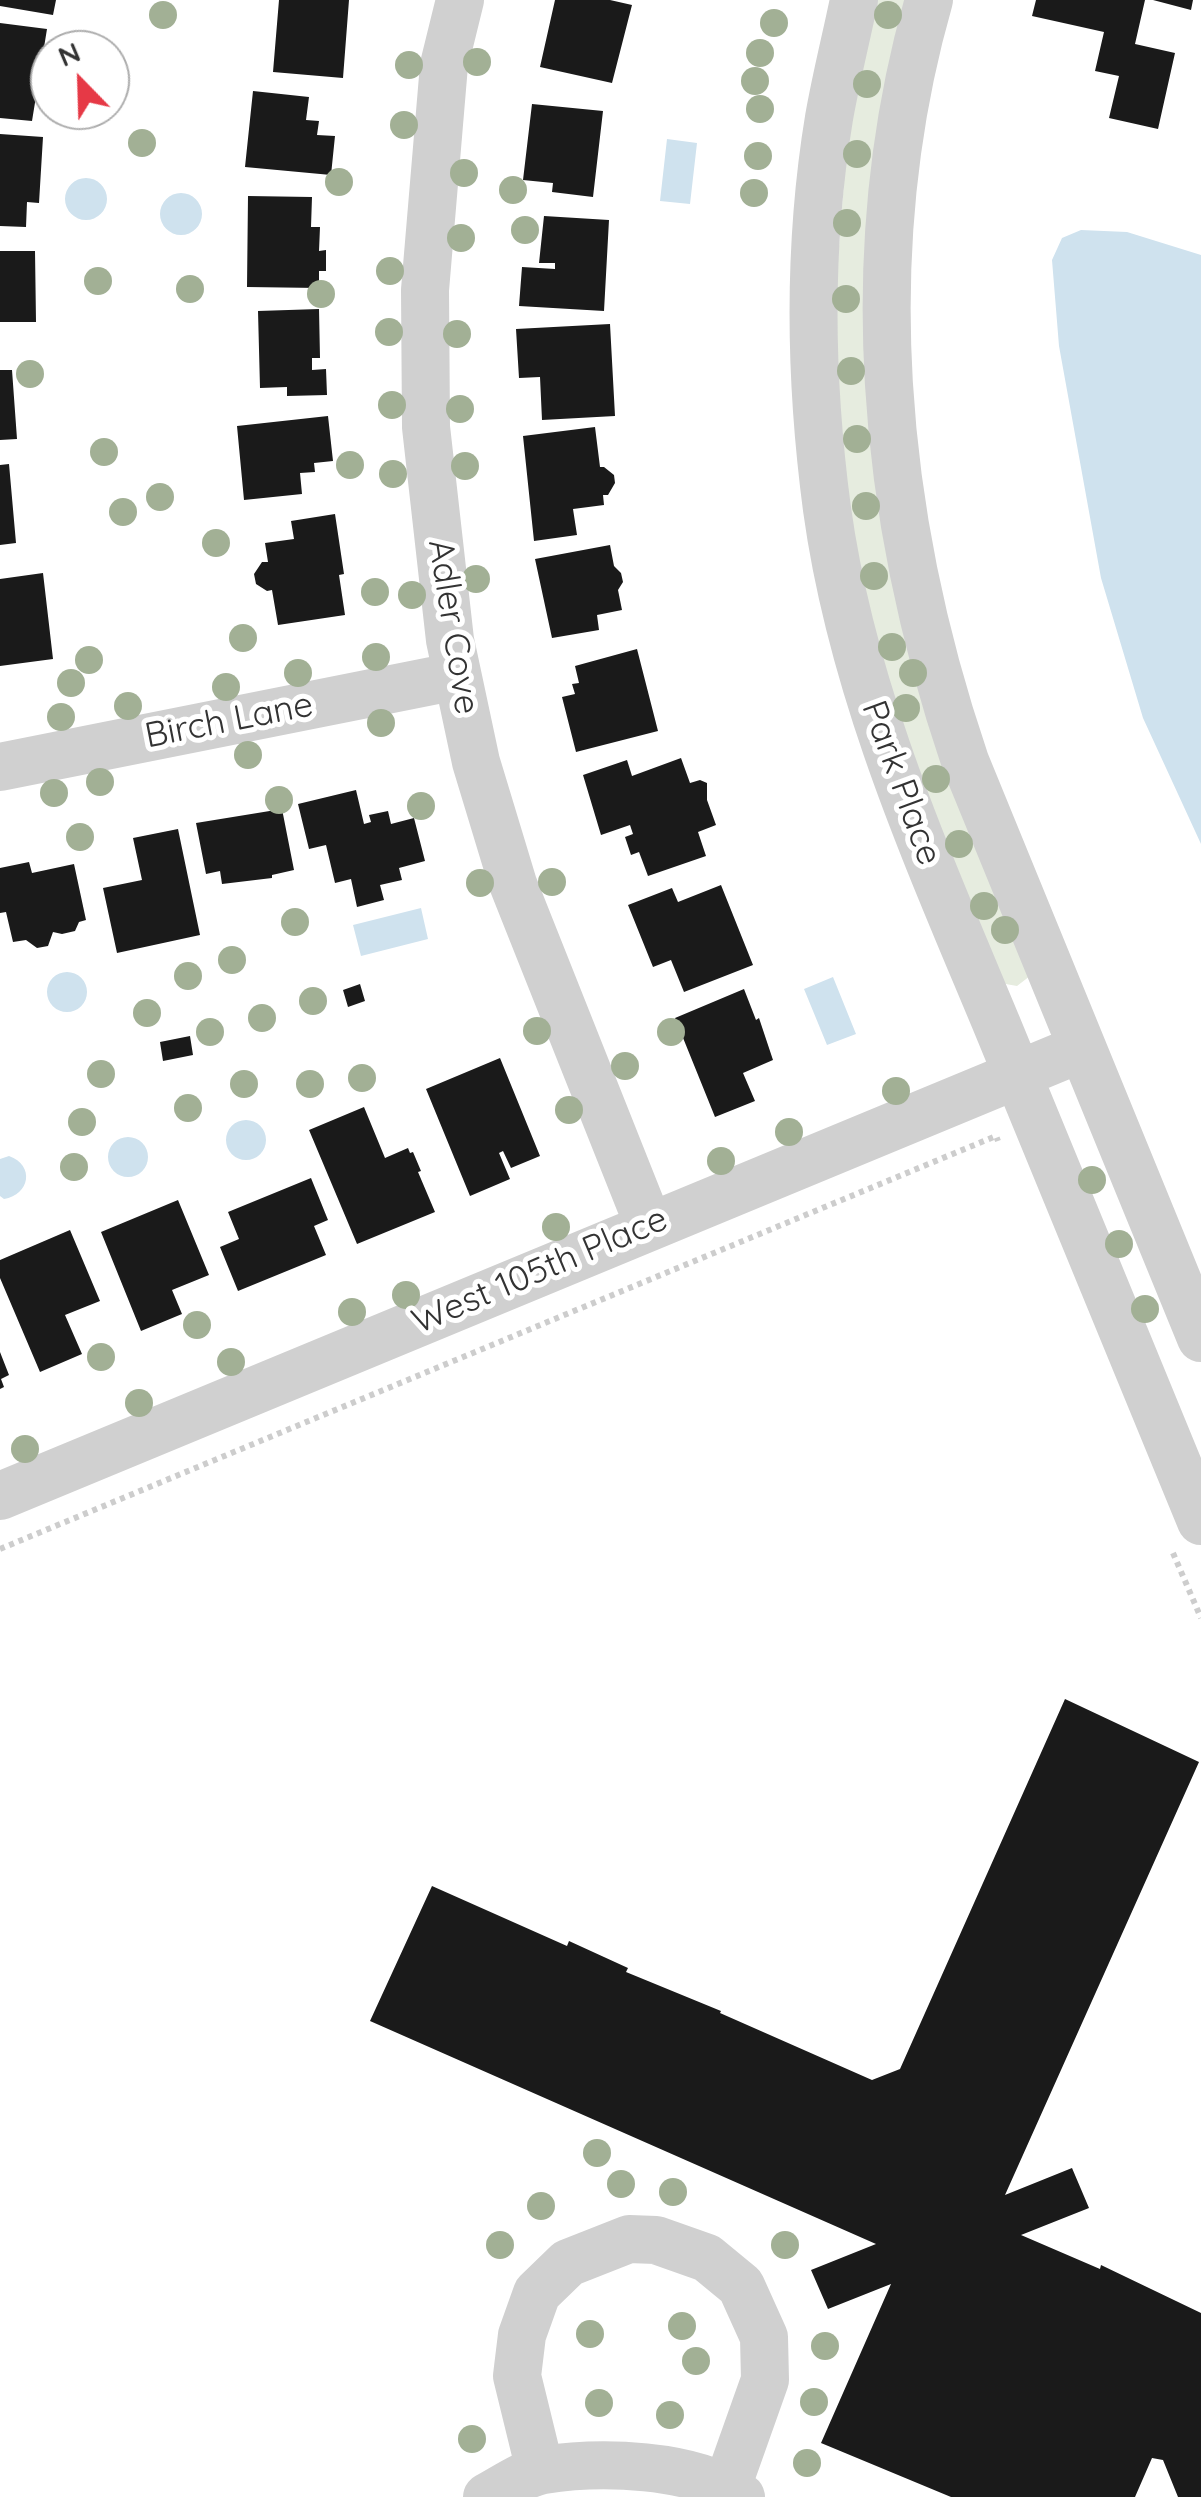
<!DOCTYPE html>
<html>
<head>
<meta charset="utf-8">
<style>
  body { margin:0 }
  #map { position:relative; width:1201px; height:2497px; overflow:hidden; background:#fff; font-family:Quicksand,sans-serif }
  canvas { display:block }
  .north { position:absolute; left:30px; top:30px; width:100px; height:100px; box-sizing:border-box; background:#fff; border:2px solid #adadad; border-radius:50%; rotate:337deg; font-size:28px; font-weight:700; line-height:40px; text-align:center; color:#333 }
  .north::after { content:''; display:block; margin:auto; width:35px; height:45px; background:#e63946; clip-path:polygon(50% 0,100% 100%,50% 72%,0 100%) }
</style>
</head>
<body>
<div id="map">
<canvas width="1201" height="2497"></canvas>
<div class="north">N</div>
</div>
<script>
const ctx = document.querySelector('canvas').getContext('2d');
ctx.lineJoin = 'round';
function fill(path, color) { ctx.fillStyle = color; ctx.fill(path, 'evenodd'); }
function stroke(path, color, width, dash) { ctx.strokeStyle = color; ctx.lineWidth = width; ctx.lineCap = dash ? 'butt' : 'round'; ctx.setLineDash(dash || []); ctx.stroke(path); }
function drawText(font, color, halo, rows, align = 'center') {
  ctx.font = font + ' Quicksand,sans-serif'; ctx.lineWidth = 10; ctx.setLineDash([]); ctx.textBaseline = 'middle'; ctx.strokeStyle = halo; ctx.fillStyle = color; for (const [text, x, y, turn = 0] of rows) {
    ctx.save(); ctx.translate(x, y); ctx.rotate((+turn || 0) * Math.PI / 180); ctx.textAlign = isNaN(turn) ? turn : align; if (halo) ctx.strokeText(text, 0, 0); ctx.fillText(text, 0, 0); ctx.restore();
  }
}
fill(new Path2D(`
  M875 0H914L872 325 1030 976 1017 986 1000 983 923 799 865 610 841 452 835 299 847 142Z`), '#e6ecdf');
fill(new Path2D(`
  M667 139 697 143 690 204 660 201Z
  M65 199a21 21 0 1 1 42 0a21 21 0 1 1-42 0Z
  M160 214a21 21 0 1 1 42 0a21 21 0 1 1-42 0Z
  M1081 230 1127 232 1201 255V844L1143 718 1101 578 1059 346 1052 260 1062 238Z
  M421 908 428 939 361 956 353 925Z
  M47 992a20 20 0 1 1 40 0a20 20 0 1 1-40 0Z
  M833 977 856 1034 827 1045 804 989Z
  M226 1140a20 20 0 1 1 40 0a20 20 0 1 1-40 0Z
  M108 1157a20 20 0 1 1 40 0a20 20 0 1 1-40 0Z
  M9 1156C35 1165 30 1195 4 1199L0 1196V1159Z`), '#cfe2ee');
fill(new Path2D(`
  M0 0H56L53 15 0 6Z
  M279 0H349L343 78 273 72Z
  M555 0H610L632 5 612 83 540 67Z
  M1036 0H1145L1135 44 1175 53 1158 129 1109 118 1119 76 1095 71 1104 32 1032 16Z
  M1153 0H1193L1191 10Z
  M0 23 47 29 32 121 0 118Z
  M253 91 309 97 306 120 319 121 317 135 335 136 331 175 245 167Z
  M532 104 603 111 593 197 552 192 553 183 523 180Z
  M0 134 43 137 39 203 27 202 26 227 0 226Z
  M248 196 312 197 311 227H320L319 251 326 250V271H319V288L247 287Z
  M544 216 609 220 604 311 519 306 522 267 555 269V263H539Z
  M0 251H35L36 322H0Z
  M319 309 320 358H312V370L326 369 327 395 287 396V387L260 388 258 311Z
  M610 324 615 416 542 420 540 377 519 378 516 329Z
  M0 370H12L17 439 0 440Z
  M328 416 333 461 314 463 315 472 300 473 302 494 244 500 237 426Z
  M595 427 600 467H604L614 475 615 483 608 495H603L604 505 573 509 577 535 534 541 523 436Z
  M9 464 16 543 0 545V465Z
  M335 514 344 574 339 575 345 615 278 625 272 590 267 591 256 584 254 574 262 562H268L265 543 294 539 291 521Z
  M610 545 614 566 621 573 623 582 618 590 622 610 597 615 599 630 552 638 535 559Z
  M43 573 53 659 0 666V579Z
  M637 649 658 731 576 752 562 697 575 694 572 684 579 683 575 666Z
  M681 758 690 783 700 780 707 783V800L716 825 698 832 706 856 648 876 639 852 631 855 625 837 633 834 630 825 601 835 583 775 627 760 632 776Z
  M356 790 364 824 371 822 369 815 388 811 391 824 414 818 425 861 399 868 402 880 380 885 384 900 357 907 351 879 335 883 326 845 309 849 298 804Z
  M282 809 294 870 272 875V878L222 884 220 871 206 874 196 823Z
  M178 829 200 935 117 953 103 888 142 880 133 838Z
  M29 862 32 873 74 864 86 920 79 922 75 931 62 934 53 932 48 946 37 948 26 940 13 942 6 912 0 913V868Z
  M721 885 753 965 684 992 671 960 653 967 628 905 672 888 678 902Z
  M360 984 365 1001 348 1007 343 990Z
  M744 989 756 1020 759 1018 773 1060 743 1073 755 1101 715 1117 675 1018Z
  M190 1036 193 1055 163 1061 160 1042Z
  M500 1058 540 1156 511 1168 503 1151 499 1153 510 1179 470 1196 426 1089Z
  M364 1107 385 1158 408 1148 410 1153 413 1152 421 1171 418 1172 435 1212 357 1244 309 1130Z
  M311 1178 328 1220 314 1226 326 1255 238 1291 220 1247 239 1239 228 1212Z
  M178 1200 209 1275 172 1290 182 1314 141 1331 101 1232Z
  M70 1230 100 1301 65 1315 82 1354 40 1372 0 1278V1260Z
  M0 1352 9 1375 1 1379 4 1387 0 1389Z
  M1065 1699 1199 1762 1005 2195 1072 2168 1089 2208 1021 2235 1100 2269 1101 2265 1201 2313V2497H1178L1163 2460 1152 2458 1135 2497H951L821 2443 891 2284 828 2309 811 2270 876 2244 370 2021 432 1886 567 1946 569 1941 628 1968 626 1972 721 2011 720 2013 872 2080 900 2069Z`), '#1a1a1a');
stroke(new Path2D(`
  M0 1549 996 1136 998 1141
  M1173 1553 1201 1618`), '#cdcdcd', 6, [5, 5]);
stroke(new Path2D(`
  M460 0 444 65 425 290 426 427 450 640 476 762 513 884 649 1226
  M854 0C846 39 836 78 829 118 808 245 810 381 827 509 852 691 927 857 997 1025 1065 1190 1133 1356 1201 1521
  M929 0C857 251 882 517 965 761L1201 1338
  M0 767 457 676
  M0 1496 1082 1048
  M540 2470 517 2376 522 2335 537 2293 568 2263 629 2239 656 2240 707 2258 741 2286 764 2337 765 2380 727 2487
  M487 2497C504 2488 525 2473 543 2470 600 2461 693 2463 741 2497`), '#d0d0d0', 48);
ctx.fillStyle = '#a2b095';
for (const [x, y] of [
  [163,15],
  [888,15],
  [774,23],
  [760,53],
  [477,62],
  [409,65],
  [755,81],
  [867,84],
  [760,109],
  [404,125],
  [142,143],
  [857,154],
  [758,156],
  [464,173],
  [339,182],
  [513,190],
  [754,193],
  [847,223],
  [525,230],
  [461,238],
  [390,271],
  [98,281],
  [190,289],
  [321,294],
  [846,299],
  [389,332],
  [457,334],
  [851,371],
  [30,374],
  [392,405],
  [460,409],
  [857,439],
  [104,452],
  [350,465],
  [465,466],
  [393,474],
  [160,497],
  [866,506],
  [123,512],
  [216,543],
  [874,576],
  [476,579],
  [375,592],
  [412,595],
  [243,638],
  [892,647],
  [376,657],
  [89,660],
  [298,673],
  [913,673],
  [71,683],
  [226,687],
  [128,706],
  [906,708],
  [61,717],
  [381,723],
  [248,755],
  [936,779],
  [100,782],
  [54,793],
  [279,800],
  [421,806],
  [80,837],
  [959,844],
  [552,882],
  [480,883],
  [984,906],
  [295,922],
  [1005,930],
  [232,960],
  [188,976],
  [313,1001],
  [147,1013],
  [262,1018],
  [537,1031],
  [210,1032],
  [671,1032],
  [625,1066],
  [101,1074],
  [362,1078],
  [244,1084],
  [310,1084],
  [896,1091],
  [188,1108],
  [569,1110],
  [82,1122],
  [789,1132],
  [721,1161],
  [74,1167],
  [1092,1180],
  [556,1227],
  [1119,1244],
  [406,1295],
  [1145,1309],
  [352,1312],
  [197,1325],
  [101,1357],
  [231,1362],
  [139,1403],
  [25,1449],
  [597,2153],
  [621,2184],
  [673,2192],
  [541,2206],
  [500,2245],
  [785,2245],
  [682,2326],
  [590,2334],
  [825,2346],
  [696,2361],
  [814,2402],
  [599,2403],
  [670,2415],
  [472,2439],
  [807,2463]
]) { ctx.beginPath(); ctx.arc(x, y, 14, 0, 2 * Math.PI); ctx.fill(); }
drawText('35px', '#333', '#fff', [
  ["Adler Cove",453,627,81],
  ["Birch Lane",229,721,-11],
  ["Park Place",901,783,70],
  ["West 105th Place",540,1271,-23]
]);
</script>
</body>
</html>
